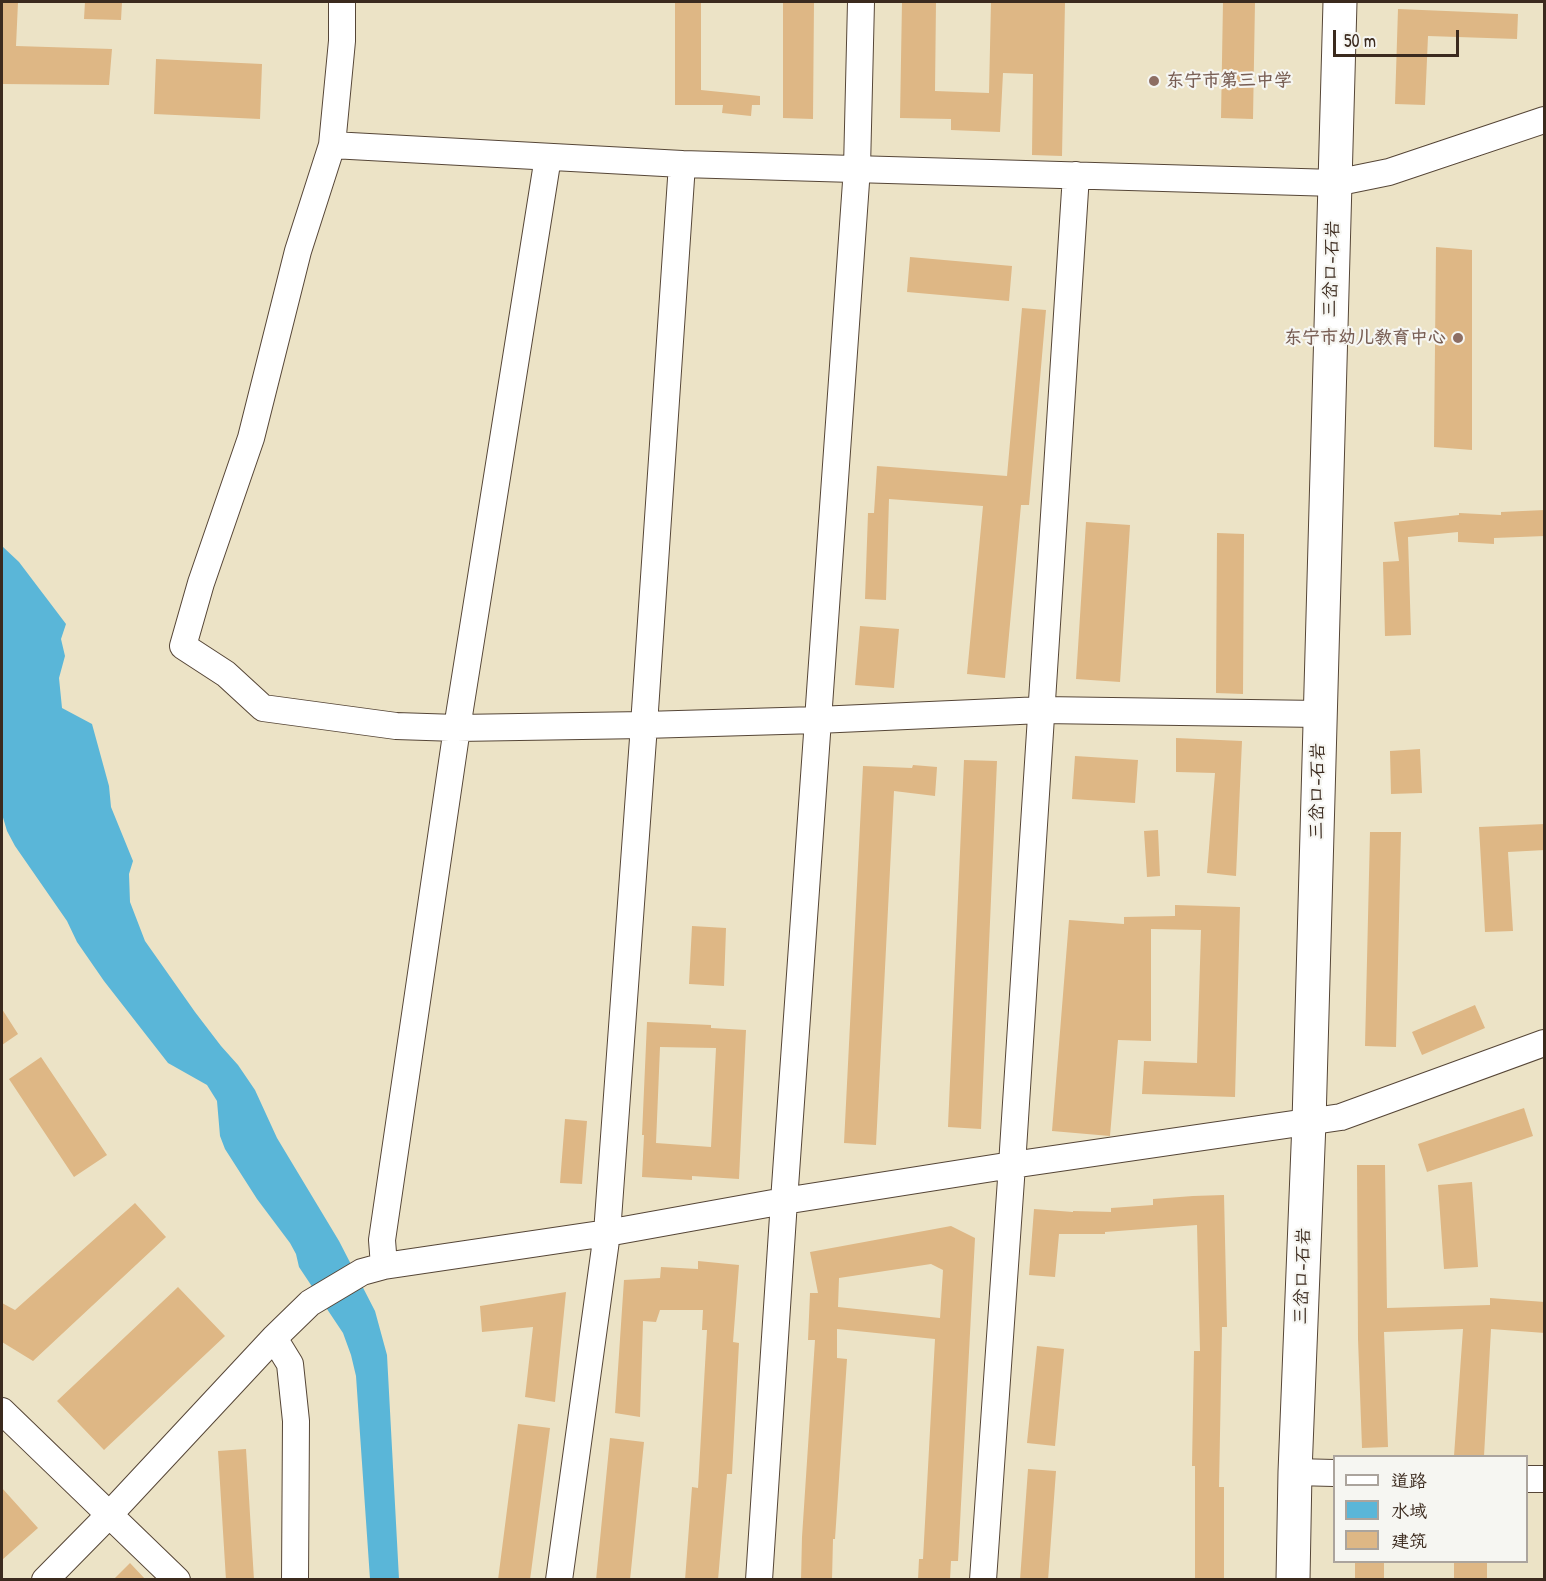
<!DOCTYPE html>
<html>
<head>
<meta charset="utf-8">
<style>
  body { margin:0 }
  #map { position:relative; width:1546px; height:1581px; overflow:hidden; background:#ece3c6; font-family:"Patrick Hand","LXGW WenKai TC",sans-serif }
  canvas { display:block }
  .frame { position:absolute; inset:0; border:3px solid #3b2a1e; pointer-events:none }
  .legend { position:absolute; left:1333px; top:1455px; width:195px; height:108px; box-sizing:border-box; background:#f6f6f2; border:2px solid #aba49d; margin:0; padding:8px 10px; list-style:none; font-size:18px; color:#3b2a1e }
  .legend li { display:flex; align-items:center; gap:12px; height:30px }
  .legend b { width:30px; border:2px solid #aba49d }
  .scale { position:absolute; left:1333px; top:30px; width:126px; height:27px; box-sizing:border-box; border:3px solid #3b2a1e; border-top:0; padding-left:8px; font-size:18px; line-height:21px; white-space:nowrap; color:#3b2a1e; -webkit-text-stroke:4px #f6f6f2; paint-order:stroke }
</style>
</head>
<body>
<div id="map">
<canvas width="1546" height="1581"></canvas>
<div class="frame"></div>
<ul class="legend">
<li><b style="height:8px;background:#fff"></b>道路</li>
<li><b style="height:16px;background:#5ab6d8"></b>水域</li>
<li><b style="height:16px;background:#deb785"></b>建筑</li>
</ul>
<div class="scale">50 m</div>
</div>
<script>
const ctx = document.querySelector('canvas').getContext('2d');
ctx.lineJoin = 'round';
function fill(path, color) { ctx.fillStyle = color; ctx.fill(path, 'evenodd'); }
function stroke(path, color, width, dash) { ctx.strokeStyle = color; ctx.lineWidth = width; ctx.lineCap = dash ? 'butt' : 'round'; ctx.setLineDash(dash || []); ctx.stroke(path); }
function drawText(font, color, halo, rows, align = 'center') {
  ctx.font = font + ' "Patrick Hand","LXGW WenKai TC",sans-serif'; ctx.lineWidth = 4.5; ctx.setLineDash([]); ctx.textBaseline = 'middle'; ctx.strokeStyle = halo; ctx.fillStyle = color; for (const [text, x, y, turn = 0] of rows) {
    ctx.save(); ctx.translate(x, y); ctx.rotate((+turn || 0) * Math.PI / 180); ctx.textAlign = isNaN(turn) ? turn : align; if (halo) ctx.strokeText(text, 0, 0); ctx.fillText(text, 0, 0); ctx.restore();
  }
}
fill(new Path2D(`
  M2 546 19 562 66 624 61 639 65 656 59 678 62 708 92 724 109 786 111 807 133 861 129 874 130 902 145 941 195 1012 221 1046 238 1065 255 1090 277 1138 339 1241 375 1311 387 1355 399 1579H370L356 1376 351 1355 343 1333 299 1267 296 1254 290 1243 257 1199 225 1149 220 1136 217 1101 207 1085 168 1063 104 981 77 942 67 921 15 846 7 831 2 814Z`), '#5ab6d8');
fill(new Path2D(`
  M2 2H18L16 46 112 49 109 85 2 84Z
  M85 2H122L121 20 84 19Z
  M675 2H701V90L760 96V105H752L751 116 722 113 723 105H675Z
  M783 2H814L813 119 783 118Z
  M902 2H936L935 91 989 93 991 2H1065L1062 156 1032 155 1033 74 1003 73 1000 132 951 130V119L900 118Z
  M1223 2H1255L1253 119 1221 118Z
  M1398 9 1518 14 1517 39 1428 36 1425 105 1395 104Z
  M156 59 262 64 260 119 154 114Z
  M1436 247 1472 250V450L1434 447Z
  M910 257 1012 266 1009 301 907 292Z
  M1022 308 1046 310 1029 505H1021L1005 678 967 674 983 506 889 499 886 600 865 599 868 513H874L877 466 1007 476Z
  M1545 510V536L1494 538V544L1458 542V532L1408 537 1411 635 1385 636 1383 562 1399 561 1394 522 1459 515V513L1501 515V512Z
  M1086 522 1130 525 1120 682 1076 679Z
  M1217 533 1244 534 1243 694 1216 693Z
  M860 626 899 629 894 688 855 685Z
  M1176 738 1242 741 1236 876 1207 873 1215 773 1176 772Z
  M1420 749 1422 793 1391 794 1390 751Z
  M1075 756 1138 760 1135 803 1072 799Z
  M964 760 997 761 981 1129 948 1127Z
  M913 765 937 767 935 796 894 791 876 1145 844 1143 863 766 912 768Z
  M1545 824V850L1508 852 1513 931 1485 932 1479 827Z
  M1158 830 1160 876 1147 877 1144 831Z
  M1370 832H1401L1396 1047 1365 1046Z
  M1175 905 1240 907 1235 1097 1142 1094 1144 1061 1197 1063 1201 930 1151 929V1041L1118 1040 1110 1136 1052 1131 1069 920 1124 924V917L1175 916Z
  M692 926 726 928 724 986 689 984Z
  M1475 1005 1485 1028 1422 1055 1412 1032Z
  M2 1009 18 1034 2 1045Z
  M647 1022 711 1025V1028L746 1030 739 1179 692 1176V1180L642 1177 644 1135H642ZM660 1047 716 1048 711 1147 656 1143Z
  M41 1057 107 1155 74 1177 9 1079Z
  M1524 1108 1533 1136 1427 1172 1418 1144Z
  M565 1119 587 1121 582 1184 560 1183Z
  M1357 1165H1385L1387 1308 1490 1305V1298L1545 1302V1333L1491 1329 1484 1456H1454L1463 1329 1384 1332 1388 1447 1362 1448 1358 1339Z
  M1472 1182 1478 1267 1444 1269 1438 1185Z
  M1224 1195 1227 1327H1222L1219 1487H1224V1580H1195V1466H1192L1194 1351H1200L1197 1225 1105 1232V1234H1059L1055 1277 1029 1275 1034 1209 1073 1212V1211L1111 1212V1208L1153 1205V1199L1193 1196Z
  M135 1203 166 1237 33 1361 2 1342V1303L15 1310Z
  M951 1226 975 1238 958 1561H951L950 1580H918L919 1559H923L935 1339 837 1329V1358L847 1359 835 1539H833L832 1580H801L802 1537 815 1340H808L810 1293H818L810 1252ZM931 1264 943 1270 940 1318 838 1307 839 1278Z
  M698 1261 739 1265 733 1342 739 1343 732 1474H727L718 1580H685L692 1487 698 1488 707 1330H702L703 1310H660L656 1322 643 1321 640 1417 615 1413 624 1280 660 1278 661 1267 698 1269Z
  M178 1287 225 1336 104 1450 57 1401Z
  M566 1292 555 1402 525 1397 533 1327 482 1332 480 1306Z
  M1037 1346 1064 1349 1055 1446 1027 1443Z
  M518 1424 550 1428 530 1580H498Z
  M610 1438 644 1442 630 1580H596Z
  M246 1449 254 1580H226L218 1451Z
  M1028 1469 1056 1471 1048 1580H1020Z
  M2 1488 38 1528 2 1560Z
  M1355 1562H1384V1580H1355Z
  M1454 1562H1487V1580H1454Z
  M130 1563 146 1580H113Z`), '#deb785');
const minor = new Path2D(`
  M342 2V41L332 145 298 251 251 438 201 583 183 646 226 674 263 708 396 726 457 728 644 725 817 720 1042 710 1320 714
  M332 145 682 164 1335 183 1389 172 1544 120
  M384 1266 382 1240 457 728 548 157
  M274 1338 290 1364 296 1421 295 1580
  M2 1411 177 1580
  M1295 1472 1334 1473
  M1526 1479H1544
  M45 1580 109 1515 274 1338 310 1303 362 1272 384 1266 607 1233 784 1201 1012 1165 1341 1117 1544 1043
  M559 1580 607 1233 644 725 682 164
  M759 1580 784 1201 857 168 861 2
  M983 1580 1012 1165 1076 175`);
const highway = new Path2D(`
  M1293 1580 1295 1472 1309 1122 1340 2`);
stroke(minor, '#564637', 28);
stroke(highway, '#564637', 35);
stroke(minor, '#fff', 26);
stroke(highway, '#fff', 33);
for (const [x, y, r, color] of [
  [1154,81,6,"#8d6e63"],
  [1458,338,6,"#8d6e63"]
]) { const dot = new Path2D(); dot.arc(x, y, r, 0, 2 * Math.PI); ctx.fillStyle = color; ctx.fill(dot); stroke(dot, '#f6f6f2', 2); }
drawText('bold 18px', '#785e54', '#f6f6f2', [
  ["东宁市第三中学",1166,81],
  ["东宁市幼儿教育中心",1446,338,"right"]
], 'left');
drawText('18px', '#3b2a1e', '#f6f6f2', [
  ["三岔口-石岩",1332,269,-88],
  ["三岔口-石岩",1318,791,-89],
  ["三岔口-石岩",1303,1276,-88]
]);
</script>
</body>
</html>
